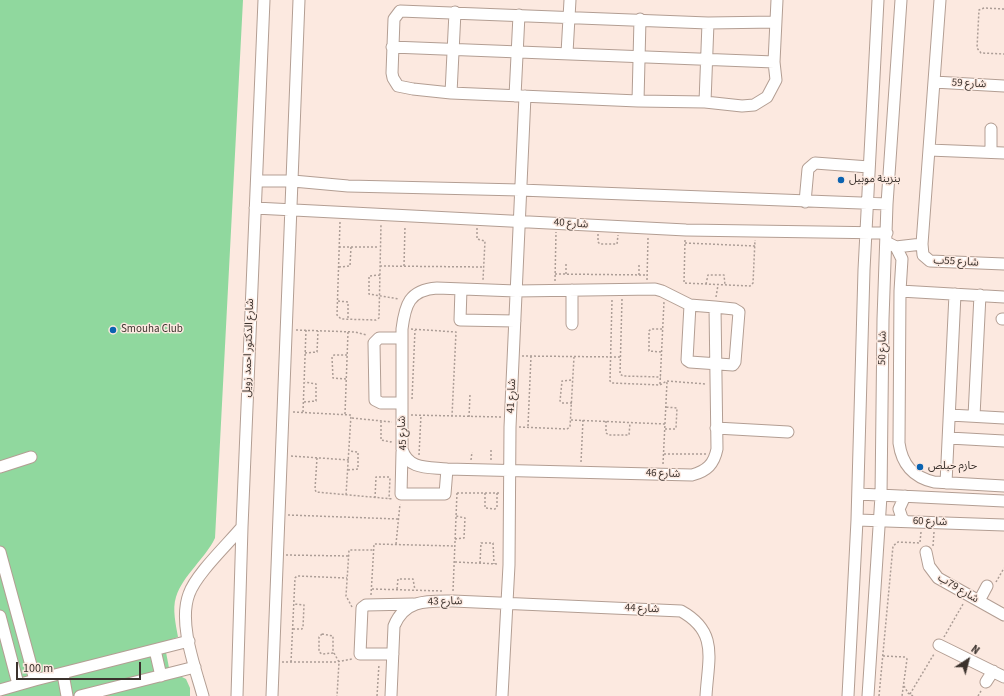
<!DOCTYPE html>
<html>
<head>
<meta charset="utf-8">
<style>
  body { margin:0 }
  #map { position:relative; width:1004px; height:696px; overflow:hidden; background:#fce9e0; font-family:"Source Sans 3",sans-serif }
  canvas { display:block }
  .north { position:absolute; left:948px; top:640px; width:40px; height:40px; -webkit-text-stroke:3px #fce9e0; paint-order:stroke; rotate:36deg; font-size:11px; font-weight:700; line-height:16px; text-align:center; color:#3b322d }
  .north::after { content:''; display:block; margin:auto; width:14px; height:18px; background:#3b322d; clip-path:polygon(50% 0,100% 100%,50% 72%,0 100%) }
  .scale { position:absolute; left:16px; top:662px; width:125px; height:18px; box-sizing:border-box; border:2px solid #3b322d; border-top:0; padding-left:5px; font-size:12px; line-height:14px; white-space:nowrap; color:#3b322d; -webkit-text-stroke:3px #fce9e0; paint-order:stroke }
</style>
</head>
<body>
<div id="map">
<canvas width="1004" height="696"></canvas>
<div class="north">N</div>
<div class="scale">100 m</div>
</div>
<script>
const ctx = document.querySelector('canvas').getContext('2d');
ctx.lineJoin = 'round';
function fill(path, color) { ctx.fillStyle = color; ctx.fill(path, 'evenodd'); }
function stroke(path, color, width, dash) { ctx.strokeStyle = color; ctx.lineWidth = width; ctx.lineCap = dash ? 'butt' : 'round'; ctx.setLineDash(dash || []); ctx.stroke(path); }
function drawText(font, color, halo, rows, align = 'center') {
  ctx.font = font + ' "Source Sans 3","Noto Sans Arabic",sans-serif'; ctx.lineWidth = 3; ctx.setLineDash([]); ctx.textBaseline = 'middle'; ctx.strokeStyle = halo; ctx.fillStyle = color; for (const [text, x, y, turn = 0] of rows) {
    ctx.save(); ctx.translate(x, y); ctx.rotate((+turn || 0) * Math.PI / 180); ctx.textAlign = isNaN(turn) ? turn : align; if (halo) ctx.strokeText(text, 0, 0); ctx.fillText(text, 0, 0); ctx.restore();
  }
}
fill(new Path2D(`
  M0 0H243L215 538C205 559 183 575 176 597 172 609 176 625 178 637L164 642 171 678 180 676 186 679 190 688V696H0Z`), '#90d89e');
const minor = new Path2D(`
  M776 22 708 23 400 11 394 19 392 73 393 78 398 86 413 89 451 93 638 101 705 102 742 106 754 105 767 97 776 80 774 62 777 0
  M392 47 774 62
  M567 53 570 0
  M934 82 1004 86
  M451 93 455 12
  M515 96 519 15
  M638 101 640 19
  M705 102 708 23
  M929 150 1004 153
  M991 152V129
  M257 181H293L348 186 520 190 887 204
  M805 202 808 169 815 163 869 167
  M255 208 686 230 887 233
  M886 242 896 247 902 259 900 291 899 443C902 465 913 477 934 482L1004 486
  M922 244 923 255 930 261 1004 264
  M896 247 922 244 940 0
  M437 288 516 291 655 289 662 291 690 305 715 307 717 449C714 464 707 471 692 475L447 469C429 467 408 470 402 449V329C405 305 409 290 437 288Z
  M461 289 460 320 515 321
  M900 291 1004 297
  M690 305 687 360 690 362 733 365 735 362 739 312 734 309 715 307
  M1002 319H1004
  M572 324V290
  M402 403H381L375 400 374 343 379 338H402
  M950 415 1004 418
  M974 416 980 295
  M716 428 788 432
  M949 438 1004 441
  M402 452 401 494H445L447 469
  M0 467 31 457
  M946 483 955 294
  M858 494 1004 501
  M905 496 899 509 902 518 905 521
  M857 520 1004 525
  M0 552 35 680
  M926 552 929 566 938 578 1004 615
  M979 601 987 586
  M0 616 18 684
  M939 645 1004 677
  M155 650 161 676
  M393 654H360L362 608 366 605 413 604
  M63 674 67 696
  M986 682 993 671
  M0 690 35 680 189 641
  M80 696 195 667
  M203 696C195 667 178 623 189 594 196 574 228 544 242 527
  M237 696 242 527 264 0
  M272 696 299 0
  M391 696 394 626C405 599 427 601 453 601L681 611C719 632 708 659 706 696
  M502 696 509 565 510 427 525 96
  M848 696 857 520 864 270 878 0
  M868 696 881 496 883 319 887 204 901 0`);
stroke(minor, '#b39e93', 13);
stroke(new Path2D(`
  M1004 9 984 8 979 10 977 48 981 53 1004 54
  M340 222 337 315 341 319 376 320 379 318 381 224
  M477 228V239L485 241 483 280
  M598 234V242L600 244H617L618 235
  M685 240 684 283 750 286 753 283 755 240
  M685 243 755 246
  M339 247H379
  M566 264V274
  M380 266 484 267
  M404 266 405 226
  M339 267 350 266 351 247
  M555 274 647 275
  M380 275 369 276V294L399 299
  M639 275V265
  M647 280 648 238
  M555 281 556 232
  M706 284 708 275H724L725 285
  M716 297 718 285
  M622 299 620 374 623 376 661 377
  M612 300 610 381 612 383 660 385 667 381 706 384
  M338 301 348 302V319
  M411 329 456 332 452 416
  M296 330 355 332 367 335
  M661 352 649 351V331L651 329H663
  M305 353 317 352 318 331
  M522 356 620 357
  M346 379 333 378 332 357 334 355H347
  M660 384 664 302
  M412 399 415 330
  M304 402 316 401V384L305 382
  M572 403H562L560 401 562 381 572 380
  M293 412 351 415 346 495
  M303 412 306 330
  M345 414 348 332
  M411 415 501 417
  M469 417 470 394
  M352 418 392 422
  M571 420 665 424
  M381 421V440L391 442 392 440
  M606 421V433L609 435H629L630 423
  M528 426 531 356
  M519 427 567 429 570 427 574 357
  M665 429H675L676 428 677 408 666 407
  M664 454H706
  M419 455 421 415
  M291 456 349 460
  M317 458 315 489 316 492 393 499
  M471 460 472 452
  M491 460V450
  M581 462 583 420
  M663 464 667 382
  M348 470 358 469V452L349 451
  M457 493H501
  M485 493V508L495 509 497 507V493
  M375 498 376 477H389L390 478 389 499
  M288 515 398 519
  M455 539 464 538 465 518 456 516
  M920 542 921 532
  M396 544 400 504
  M933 546 934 532
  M286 555 348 556
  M455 562 499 564
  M480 563 481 543H493L494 564
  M996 582 1004 568
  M372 589 443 591
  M397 589 398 579H413L415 590
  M453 591 457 493
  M371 595 374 544 455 546
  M352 607 346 596 349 550H373
  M293 629H302L303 627 304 605 294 604
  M322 634 333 636V653L322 654 319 652V637Z
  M944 637 963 604
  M334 653 339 662 337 696
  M883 656 905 657 907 659 902 696
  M282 662H336L352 659
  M291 662 295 578 297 576 347 578
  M904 686 908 693 913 696
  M910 694 934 654
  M377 696 379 664
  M879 696 893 546 898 542 920 543
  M978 696 981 691`), '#ac9d96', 1.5, [2, 2]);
stroke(minor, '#fff', 11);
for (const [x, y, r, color] of [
  [841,180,4,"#0b63b1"],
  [113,330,4,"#0b63b1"],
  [920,467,4,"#0b63b1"]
]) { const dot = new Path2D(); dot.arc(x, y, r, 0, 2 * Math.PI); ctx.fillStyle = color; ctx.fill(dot); stroke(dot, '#fce9e0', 1.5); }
drawText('11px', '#3b322d', '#fce9e0', [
  ["شارع 59",969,84,3],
  ["شارع 40",571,224,4],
  ["شارع 55ب",956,262,3],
  ["شارع الدكتور احمد زويل",249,348,-88],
  ["شارع 50",883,348,-89],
  ["شارع 41",512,396,-87],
  ["شارع 45",403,433,-93],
  ["شارع 46",663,474,2],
  ["شارع 60",930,522,2],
  ["شارع 79ب",958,589,31],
  ["شارع 43",445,602,-1],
  ["شارع 44",642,609,3]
]);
drawText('11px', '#3b322d', '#fce9e0', [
  ["بنزينة موبيل",849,180],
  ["Smouha Club",121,330],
  ["حازم حبلص",928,467]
], 'left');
</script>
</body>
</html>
